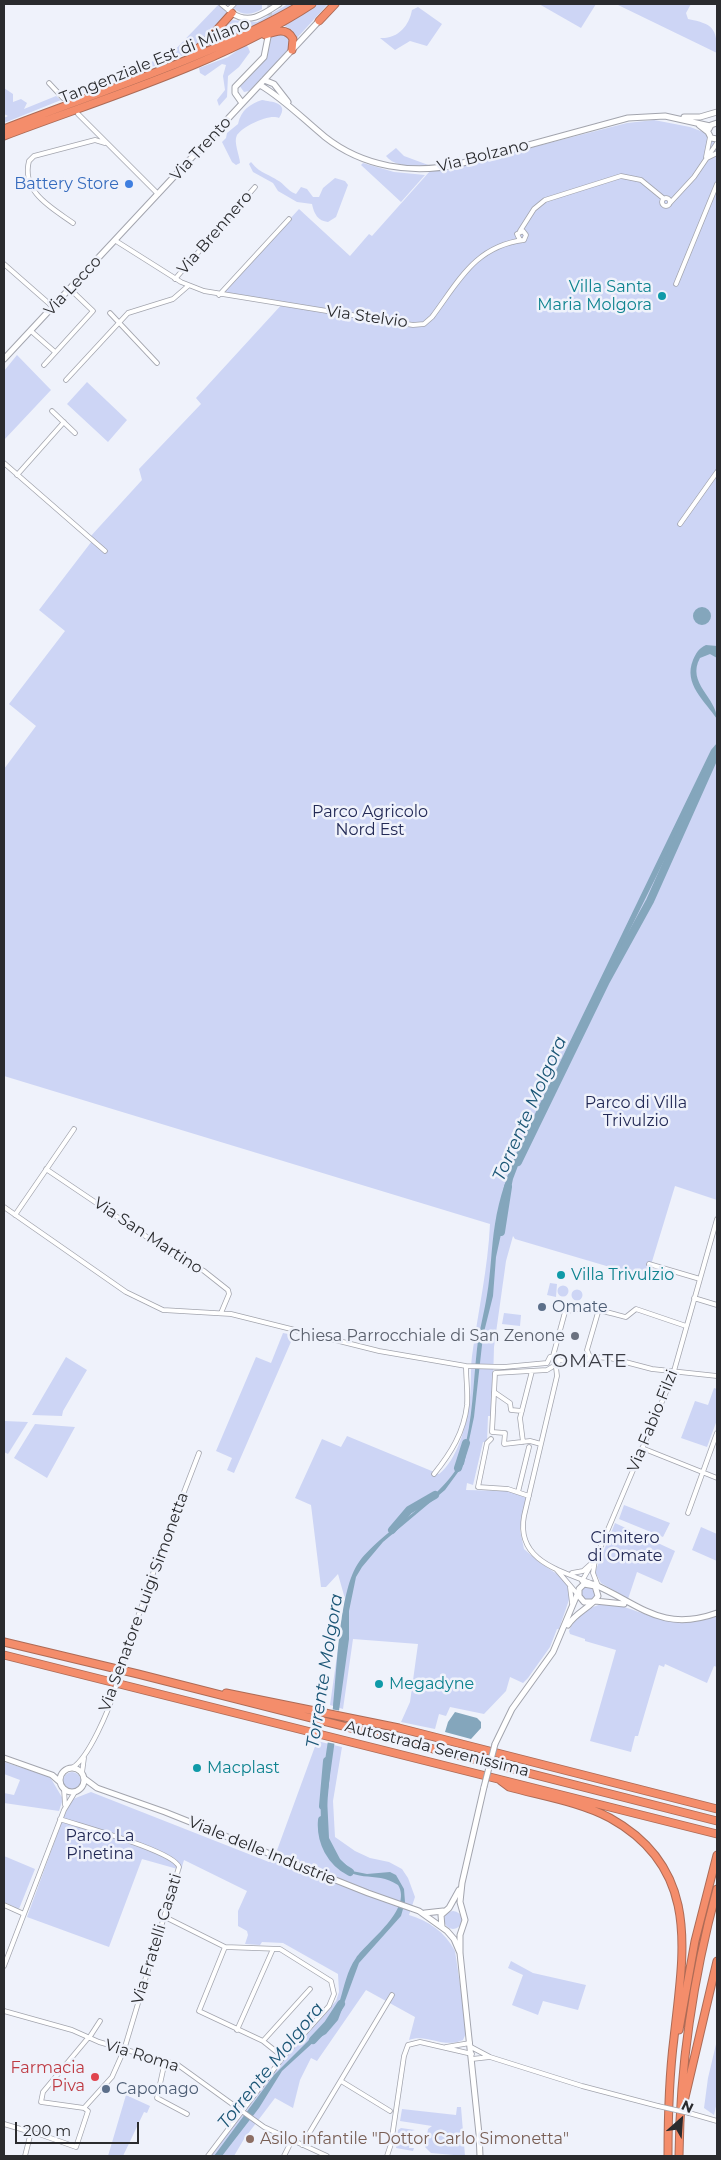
<!DOCTYPE html>
<html>
<head>
<meta charset="utf-8">
<style>
  body { margin:0 }
  #map { position:relative; width:721px; height:2160px; overflow:hidden; background:#eff2fb; font-family:Montserrat,sans-serif }
  canvas { display:block }
  .frame { position:absolute; inset:0; border:5px solid #2a2b2e; pointer-events:none }
  .north { position:absolute; left:656px; top:2095px; width:50px; height:50px; -webkit-text-stroke:4px #eff2fb; paint-order:stroke; rotate:26deg; font-size:14px; font-weight:700; line-height:20px; text-align:center; color:#2a2b2e }
  .north::after { content:''; display:block; margin:auto; width:18px; height:22px; background:#2a2b2e; clip-path:polygon(50% 0,100% 100%,50% 72%,0 100%) }
  .scale { position:absolute; left:15px; top:2122px; width:124px; height:22px; box-sizing:border-box; border:2px solid #2a2b2e; border-top:0; padding-left:6px; font-size:15px; line-height:18px; white-space:nowrap; color:#2a2b2e; -webkit-text-stroke:4px #eff2fb; paint-order:stroke }
</style>
</head>
<body>
<div id="map">
<canvas width="721" height="2160"></canvas>
<div class="frame"></div>
<div class="north">N</div>
<div class="scale">200 m</div>
</div>
<script>
const ctx = document.querySelector('canvas').getContext('2d');
ctx.lineJoin = 'round';
function fill(path, color) { ctx.fillStyle = color; ctx.fill(path, 'evenodd'); }
function stroke(path, color, width, dash) { ctx.strokeStyle = color; ctx.lineWidth = width; ctx.lineCap = dash ? 'butt' : 'round'; ctx.setLineDash(dash || []); ctx.stroke(path); }
function drawText(font, color, halo, rows, align = 'center') {
  ctx.font = font + ' Montserrat,sans-serif'; ctx.lineWidth = 5; ctx.setLineDash([]); ctx.textBaseline = 'middle'; ctx.strokeStyle = halo; ctx.fillStyle = color; for (const [text, x, y, turn = 0] of rows) {
    ctx.save(); ctx.translate(x, y); ctx.rotate((+turn || 0) * Math.PI / 180); ctx.textAlign = isNaN(turn) ? turn : align; if (halo) ctx.strokeText(text, 0, 0); ctx.fillText(text, 0, 0); ctx.restore();
  }
}
fill(new Path2D(`
  M219 4 226 11 227 16 189 53 72 97 67 93 170 55Z
  M237 4H262V9C252 15 243 16 233 8Z
  M288 4H299L280 15 202 51 232 20 257 22Z
  M317 4H328L296 39 292 30 283 25Z
  M539 4H596L581 28Z
  M616 4H691L686 13 688 19C713 24 717 28 717 53Z
  M418 7 442 24 427 46 410 41 395 50 380 38C398 39 409 26 412 10Z
  M276 32 291 36 289 50 249 91 244 92 239 85C255 69 270 58 271 34Z
  M245 45 248 47 250 52 239 67 228 76 227 97 219 106 217 100 225 90 223 76 226 65 222 64 205 76 200 73 199 68 228 57Z
  M4 88 13 94V102L21 99 27 103 24 109 56 96 61 100 4 123V118L8 116 4 114Z
  M262 100C271 102 290 102 279 118 270 113 243 126 237 135 233 142 240 156 240 163L236 165 232 162 222 142 226 138 227 133 238 124C241 110 250 104 262 100Z
  M654 120 690 127 717 137V1200L675 1186 647 1278 515 1239 513 1236 506 1261 494 1347 492 1416H488L487 1442H483L473 1485 467 1483 466 1490 510 1491 526 1498 520 1530 524 1549 539 1562 560 1576 567 1585 570 1597 559 1629H557L550 1647 528 1678 523 1683 510 1677 506 1691 484 1714 450 1707 446 1716 439 1714 435 1729 401 1722 410 1702 418 1644 353 1639 343 1709 330 1705 345 1599 338 1574 326 1587H321L311 1505 295 1498 322 1439 341 1447 347 1436 439 1474C457 1460 466 1427 469 1405 472 1389 470 1372 472 1356 478 1312 488 1268 490 1224L4 1076V769L36 726 9 704 65 631 39 610 92 541 90 537 142 480 139 469 201 404 196 398 284 302 226 293 225 290 299 209 350 256 369 234 372 236 430 171 475 162 627 123Z
  M396 148 404 156 431 166C418 168 394 167 386 156Z
  M251 162C261 174 265 172 277 180 285 184 286 190 296 194L301 187 307 189 313 197H319L323 188 335 178 345 181 348 185 336 217 328 222C318 221 314 214 312 204L297 202 278 191 273 183 253 172 249 164Z
  M363 163 394 172 425 175 401 202 361 165Z
  M17 355 51 390 4 440V371Z
  M87 382 127 420 108 442 67 404Z
  M550 1283 557 1284 556 1297 547 1295Z
  M557.5 1291a5.5 5.5 0 1 1 11 0a5.5 5.5 0 1 1-11 0Z
  M571.5 1295a5.5 5.5 0 1 1 11 0a5.5 5.5 0 1 1-11 0Z
  M504 1313 521 1315 520 1326 502 1324Z
  M283 1333 294 1335 234 1473 227 1470 232 1458 216 1451 256 1357 271 1363Z
  M66 1357 87 1370 63 1411 62 1416 32 1415Z
  M714 1388 717 1389V1420L707 1447 681 1438 695 1401 708 1405Z
  M4 1421 28 1422 8 1454 4 1452Z
  M35 1424 75 1427 47 1478 14 1458Z
  M624 1505 670 1523 663 1537 619 1519Z
  M615 1523 675 1551 662 1583 637 1572 628 1599 601 1583 595 1572Z
  M701 1527 717 1534V1561L692 1550Z
  M592 1586 597 1593 594 1599 587 1601 582 1597 581 1590 583 1587Z
  M604 1603H612C652 1615 675 1631 717 1616V1667L714 1666 707 1683 665 1664 664 1667 659 1665 638 1736H635L631 1752 590 1741 616 1650 585 1641V1639L570 1634 569 1631C576 1614 587 1609 604 1603Z
  M317 1741 342 1747 333 1801 335 1837 355 1851 370 1858 389 1862 402 1869 408 1878 415 1897 409 1915C429 1921 445 1932 455 1951L467 2031 463 2040C444 2049 426 2033 409 2040L415 2017 366 1990 317 2061 311 2058 300 2080 293 2108 275 2098 244 2139 234 2156H211L281 2061 336 2001 339 1992 338 1974 283 1943 262 1942 260 1945 245 1944 248 1935 247 1931 238 1926V1911L247 1891 184 1860 181 1870 142 1859 109 1947 27 1917 65 1813 73 1799 91 1792 269 1862 276 1853Z
  M4 1762 50 1777 63 1799 59 1811 4 1803V1793L14 1795 20 1780 4 1774Z
  M63 1781a9 9 0 1 1 18 0a9 9 0 1 1-18 0Z
  M4 1856 35 1869 19 1909 4 1902Z
  M444 1920a9 9 0 1 1 18 0a9 9 0 1 1-18 0Z
  M511 1961 533 1973 586 1985 578 2010 543 2001 538 2015 512 2005 523 1975 508 1968Z
  M717 2040V2102L714 2115 704 2108 708 2078Z
  M126 2095 150 2106 147 2113 144 2112 123 2156H108Z
  M457 2107H461L465 2156 431 2153 425 2147 428 2129 432 2126 400 2121 402 2109 456 2115Z
  M401 2128 415 2130 411 2131 409 2148H414L413 2151 396 2148 398 2130Z`), '#cdd5f5');
fill(new Path2D(`
  M693 616a9 9 0 1 1 18 0a9 9 0 1 1-18 0Z
  M706 645 717 646V658L710 654 700 658C686 683 717 698 717 719 705 701 683 684 693 660 696 653 699 648 706 645Z
  M717 743V754L600 990 524 1150 513 1179 496 1257 493 1296 483 1336 474 1417 464 1464 445 1490 383 1542 362 1567 356 1577 349 1611V1639L327 1797 329 1838 340 1859 352 1871 367 1874 390 1872 396 1875 404 1889 405 1902 401 1916 359 1963 338 2020 326 2034 317 2039 282 2071 259 2108 222 2156H214L274 2075 312 2037C345 2023 338 1983 356 1958 368 1941 413 1909 398 1885 375 1869 352 1887 331 1856 325 1848 322 1835 321 1824 319 1786 328 1745 333 1707 337 1671 339 1589 359 1562 384 1528 453 1493 463 1454 473 1420 473 1384 477 1349 479 1331 484 1314 487 1295 491 1272 491 1248 495 1224 499 1198 508 1172 519 1147L711 750Z
  M455 1712 477 1718 481 1722V1728L471 1739 445 1732 448 1722Z`), '#84a6bc');
fill(new Path2D(`
  M330 1709 342 1711 336 1744 325 1742Z`), '#eff2fb');
stroke(new Path2D(`
  M518 1162 606 981 650 901 717 751
  M501 1232 508 1187
  M458 1468 466 1443
  M392 1530 409 1510 435 1495
  M323 1806 327 1761
  M322 1820C320 1842 331 1862 350 1872
  M313 2040 328 2024 341 2004`), '#84a6bc', 8);
stroke(new Path2D(`
  M269 23 270 4`), '#c8cad2', 5, [5, 2.5]);
const minor = new Path2D(`
  M221 4 232 13
  M228 10 234 4
  M49 83 63 98
  M78 114 158 194
  M706 157 710 137
  M707 158 717 153
  M662 202a4 4 0 1 1 8 0a4 4 0 1 1-8 0Z
  M670 203 694 177 717 143
  M73 223C52 208 21 192 29 161L34 156 95 140 105 143
  M520 231 534 209 545 200 621 176 641 180 663 198
  M116 241 181 282 204 291 413 325 424 324 432 317C459 281 475 246 524 240L526 235 523 231 517 234 520 240
  M4 264 53 307
  M175 279 255 187
  M676 284 717 184
  M219 295 289 219
  M110 313 157 363
  M31 331 55 352
  M44 365 93 311 70 289
  M66 380 128 313 173 299 188 286
  M52 411 75 433
  M4 463 105 551
  M17 475 64 422
  M680 524 717 472
  M46 1169 175 1256 204 1271 228 1290 229 1294 221 1313
  M4 1207 126 1292 163 1310 231 1314 379 1351 466 1366 504 1367 547 1363
  M15 1215 74 1129
  M649 1264 700 1279
  M694 1298 717 1305
  M553 1356 565 1312C587 1304 605 1312 626 1317L636 1309 686 1326
  M590 1357 610 1358 652 1369 717 1376
  M590 1357 587 1350 599 1309
  M559 1360 582 1364 590 1357
  M547 1363 550 1357 555 1356 559 1360 556 1367
  M556 1367 557 1376 524 1516C516 1560 558 1570 591 1583
  M494 1392 510 1403 511 1410 522 1411
  M491 1439 487 1443 478 1487 508 1489 529 1496
  M523 1442 520 1418 532 1371
  M541 1444 530 1441 504 1444 505 1433 492 1432 495 1373 547 1370 552 1367
  M642 1448 717 1478
  M434 1474C451 1453 464 1432 467 1405 468 1392 466 1379 466 1366
  M518 1492 529 1447
  M688 1513 717 1433
  M556 1569 579 1596
  M572 1573 583 1571 593 1562
  M582 1581 590 1567
  M598 1586 593 1573 595 1560 672 1378 717 1219
  M570 1587 572 1603
  M122 1663 157 1562 199 1453
  M72 1768C89 1758 109 1709 115 1690
  M82 1773 84 1758
  M64 1789 65 1805
  M60 1819C80 1826 174 1851 179 1867L124 2050 112 2077 84 2108 41 2102 43 2092 88 2038
  M4 1905 24 1914
  M165 1917 225 1947 280 1949 331 1981 334 1994 329 2006 283 2057 208 2156
  M225 1947 199 2011 263 2041 283 2057
  M4 1966 64 1810 75 1792
  M4 2011 72 2030 99 2042 178 2065 264 2127 327 2156
  M237 2030 273 1949
  M89 2038 100 2021
  M263 2041 310 1989
  M446 2047 470 2043
  M471 2047 490 2057 582 2086 658 2106
  M472 2059 490 2057
  M165 2061 157 2098 187 2114
  M341 2081 390 2111
  M689 2113 717 2121
  M4 2124 31 2132 25 2156
  M31 2133 39 2134 76 2147 88 2111 84 2108
  M302 2145 392 1995
  M284 2156 292 2140
  M387 2156 391 2144 404 2056 408 2045 420 2042 472 2054`);
const tertiary = new Path2D(`
  M232 13C249 25 264 14 279 4
  M264 80 274 84 288 102
  M260 85C284 99 303 119 325 137 363 167 413 175 459 164L628 118 665 116 710 126
  M242 103 235 93V87L264 57 268 37
  M684 117H700L717 112
  M699 125 708 132 711 138 717 139
  M709 129 711 125 717 123
  M4 359 319 21
  M593 1584C640 1604 661 1633 717 1613
  M595 1601 624 1604
  M568 1625C576 1612 592 1607 598 1596L595 1586 584 1584 579 1589V1596L584 1602H593
  M495 1744 512 1709 553 1652 579 1590
  M4 1758 52 1775 60 1782
  M60 1780a12 12 0 1 1 24 0a12 12 0 1 1-24 0Z
  M85 1779 97 1788 165 1812 368 1893 419 1911 447 1931 454 1939 460 1953
  M425 1913 443 1911
  M442 1927 441 1915 449 1908 459 1890
  M480 2156 479 2134 460 1953V1935L465 1920 460 1902 462 1883 484 1787`);
const motorway = new Path2D(`
  M319 21 335 4
  M265 35C276 31 287 27 293 39L292 50
  M192 53 206 42 232 13
  M4 129C101 91 213 57 302 4
  M4 136C104 98 222 63 312 4
  M4 1642 138 1674 717 1821
  M4 1655 717 1834
  M226 1693 399 1728 717 1809
  M501 1781 509 1787C542 1796 580 1802 610 1818 702 1869 683 1953 674 2038 669 2077 668 2117 668 2156
  M679 2030 695 1941 717 1855
  M683 2106 717 1961
  M679 2156C680 2065 693 1977 717 1889`);
stroke(minor, '#a3a5ae', 5.5);
stroke(tertiary, '#a3a5ae', 7);
stroke(motorway, '#ad6b56', 9);
stroke(minor, '#fff', 4);
stroke(tertiary, '#fff', 5);
stroke(motorway, '#f48d6b', 7);
const minorBridge = new Path2D(`
  M115 1690 122 1663
  M658 2106 689 2113`);
const tertiaryBridge = new Path2D(`
  M484 1787 495 1744`);
stroke(minorBridge, '#a3a5ae', 5.5, []);
stroke(tertiaryBridge, '#a3a5ae', 7, []);
stroke(minorBridge, '#fff', 4);
stroke(tertiaryBridge, '#fff', 5);
for (const [x, y, r, color] of [
  [129,184,5,"#3f7fe0"],
  [662,296,5,"#0f9aa8"],
  [561,1275,5,"#0f9aa8"],
  [542,1307,5,"#5c6f8a"],
  [575,1336,5,"#6b7280"],
  [379,1684,5,"#0f9aa8"],
  [197,1768,5,"#0f9aa8"],
  [95,2077,5,"#e0444e"],
  [106,2089,5,"#5c6f8a"],
  [250,2139,5,"#8d6e63"]
]) { const dot = new Path2D(); dot.arc(x, y, r, 0, 2 * Math.PI); ctx.fillStyle = color; ctx.fill(dot); stroke(dot, '#eff2fb', 2); }
drawText('16px', '#2a2b2e', '#eff2fb', [
  ["Tangenziale Est di Milano",155,61,-22],
  ["Via Trento",201,149,-47],
  ["Via Bolzano",483,156,-14],
  ["Via Brennero",215,233,-49],
  ["Via Lecco",73,286,-47],
  ["Via Stelvio",367,317,8],
  ["Via San Martino",148,1236,33],
  ["Via Fabio Filzi",653,1421,-68],
  ["Via Senatore Luigi Simonetta",144,1602,-70],
  ["Autostrada Serenissima",437,1749,14],
  ["Viale delle Industrie",262,1851,22],
  ["Via Fratelli Casati",157,1939,-73],
  ["Via Roma",142,2056,17]
]);
drawText('16px', '#366cbe', '#eff2fb', [
  ["Battery Store",119,184]
], 'right');
drawText('16px', '#0d838f', '#eff2fb', [
  ["Villa Santa",652,287,"right"],
  ["Maria Molgora",652,305,"right"],
  ["Villa Trivulzio",571,1275],
  ["Megadyne",389,1684],
  ["Macplast",207,1768]
], 'left');
drawText('16px', '#232a56', '#eff2fb', [
  ["Parco Agricolo",370,812],
  ["Nord Est",370,830],
  ["Parco di Villa",636,1103],
  ["Trivulzio",636,1121],
  ["Cimitero",625,1538],
  ["di Omate",625,1556],
  ["Parco La",100,1836],
  ["Pinetina",100,1854]
]);
drawText('16px', '#4e5e75', '#eff2fb', [
  ["Omate",552,1307],
  ["Caponago",116,2089]
], 'left');
drawText('16px', '#5b616d', '#eff2fb', [
  ["Chiesa Parrocchiale di San Zenone",565,1336]
], 'right');
drawText('16px', '#be3a42', '#eff2fb', [
  ["Farmacia",85,2068],
  ["Piva",85,2086]
], 'right');
drawText('16px', '#785e54', '#eff2fb', [
  ["Asilo infantile \"Dottor Carlo Simonetta\"",260,2139]
], 'left');
drawText('italic 18px', '#1a5575', '#eff2fb', [
  ["Torrente Molgora",530,1109,-66],
  ["Torrente Molgora",325,1671,-81],
  ["Torrente Molgora",271,2066,-51]
]);
ctx.letterSpacing = '1px';
drawText('19px', '#3b3d45', '#eff2fb', [
  ["OMATE",590,1361]
]);
ctx.letterSpacing = '0px';
</script>
</body>
</html>
